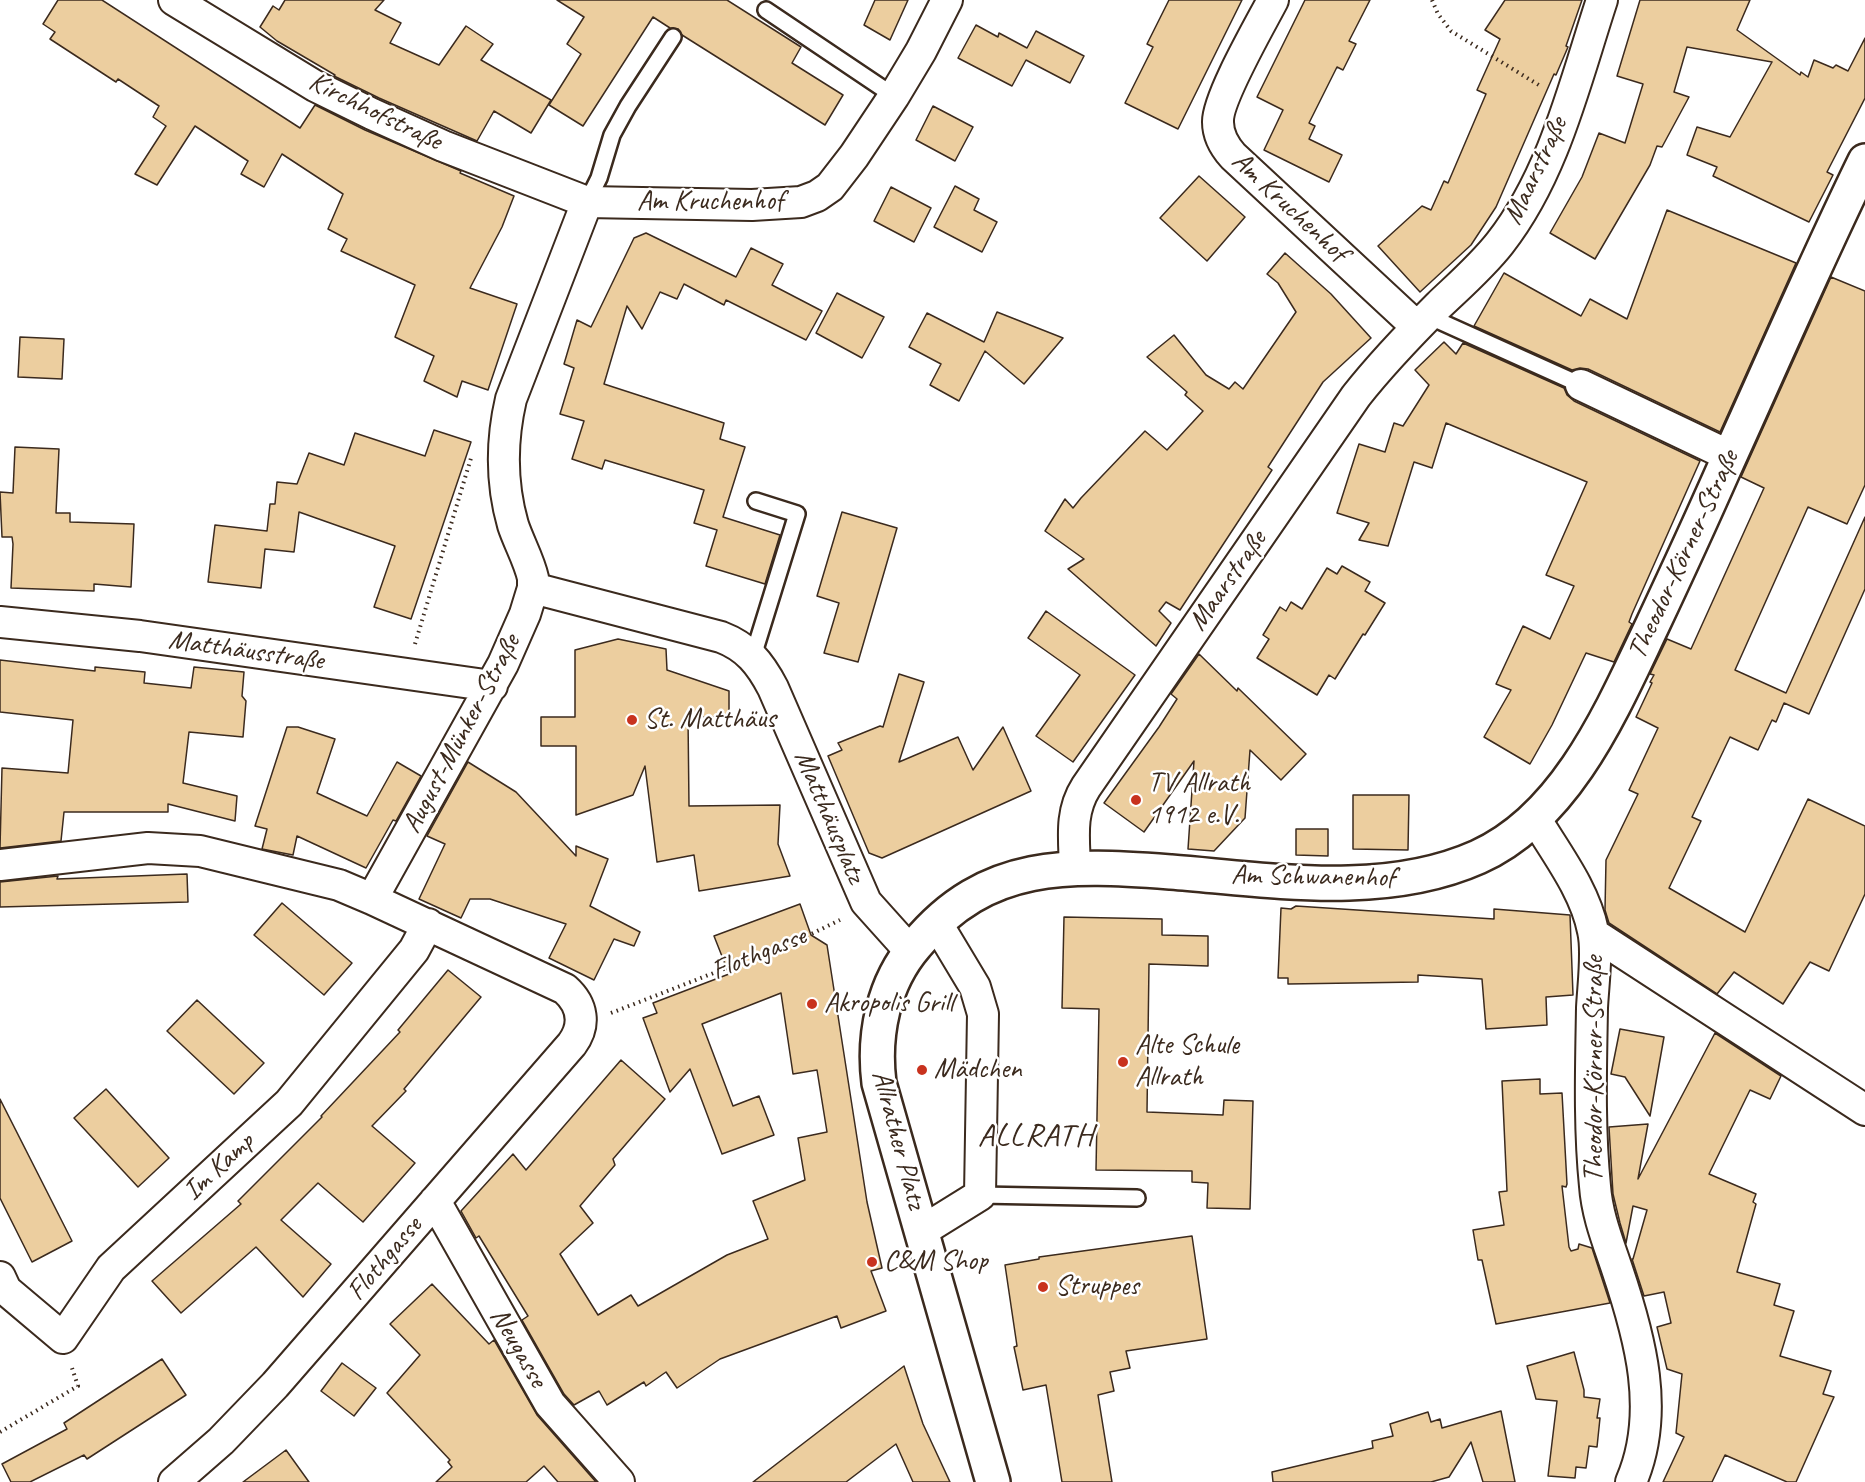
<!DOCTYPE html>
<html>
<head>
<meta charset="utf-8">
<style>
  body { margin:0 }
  canvas { display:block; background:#fff }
</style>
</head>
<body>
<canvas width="1865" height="1482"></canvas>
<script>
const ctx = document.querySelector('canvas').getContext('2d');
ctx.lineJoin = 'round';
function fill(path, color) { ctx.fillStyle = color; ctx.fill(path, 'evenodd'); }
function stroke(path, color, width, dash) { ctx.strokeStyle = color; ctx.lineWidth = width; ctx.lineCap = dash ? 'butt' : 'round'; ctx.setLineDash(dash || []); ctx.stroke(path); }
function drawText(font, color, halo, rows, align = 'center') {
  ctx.font = font + ' Caveat,sans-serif'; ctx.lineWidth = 5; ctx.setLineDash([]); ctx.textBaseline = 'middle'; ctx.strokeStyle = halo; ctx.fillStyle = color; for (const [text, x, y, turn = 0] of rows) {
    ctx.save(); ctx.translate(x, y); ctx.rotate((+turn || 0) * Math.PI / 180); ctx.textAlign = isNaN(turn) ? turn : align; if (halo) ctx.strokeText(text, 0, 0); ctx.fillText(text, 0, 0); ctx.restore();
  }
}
const building = new Path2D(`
  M58 0H102L300 128 315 105 365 130 461 171 460 173 514 196 502 227 470 288 517 304 488 390 462 381 457 397 424 381 434 356 395 337 415 285 341 251 347 239 328 229 343 194 282 154 264 187 241 174 248 161 195 126 157 185 135 174 166 126 153 117 159 106 118 79 116 82 50 39 55 32 43 24Z
  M285 0H384L375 10 401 23 390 43 439 65 466 26 493 44 481 60 551 100 531 133 494 111 477 141 379 98 334 76 335 75 277 41 260 27 273 6 279 10Z
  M557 0H727L801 47 792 63 843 95 825 125 682 35 678 29 670 28 653 17 583 126 549 105 581 54 567 44 584 17Z
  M875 0H908L890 40 864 25Z
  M1169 0H1242L1178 129 1125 103 1153 47 1147 44Z
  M1305 0H1370L1349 41 1356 44 1343 70 1337 67 1309 123 1315 126 1309 139 1342 155 1329 182 1264 150 1283 110 1257 97Z
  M1505 0H1582L1566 46 1568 47 1556 75 1554 74 1496 207 1471 245 1420 292 1378 246 1422 206 1431 210 1444 181 1448 183 1486 94 1477 90 1500 39 1485 30Z
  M1640 0H1750L1737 30 1800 75 1801 72 1808 77 1814 60 1833 68 1836 65 1848 71 1865 38V98L1827 172 1833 175 1809 222 1713 176 1717 167 1687 155 1697 127 1730 137 1772 62 1687 47 1674 92 1689 97 1662 147 1657 146 1650 165 1595 259 1550 233 1582 177 1599 133 1625 143 1643 84 1617 76Z
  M976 25 998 37 999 33 1027 48 1036 31 1084 56 1070 83 1026 60 1012 86 958 58Z
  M933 106 973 127 955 161 916 140Z
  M1199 176 1245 217 1207 261 1160 218Z
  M955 186 979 199 974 210 997 222 982 252 934 227Z
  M891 187 931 208 914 242 874 221Z
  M1667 210 1796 263 1720 432 1588 369 1580 368 1572 370 1474 326 1504 273 1581 316 1590 299 1627 319Z
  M646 233 736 277 751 248 783 264 772 285 822 311 806 340 726 300 724 305 684 284 677 299 660 292 642 329 627 306 604 384 724 423 720 439 745 447 723 517 780 535 765 584 706 566 717 530 694 523 704 490 605 460 602 469 572 459 584 421 560 414 574 368 564 364 577 320 591 327 634 238Z
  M1285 253 1331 294 1371 338 1323 382 1268 467 1272 470 1180 610 1166 602 1159 611 1171 623 1156 646 1068 569 1084 559 1045 531 1065 499 1073 508 1081 498 1145 431 1167 450 1203 411 1185 395 1187 392 1147 357 1174 335 1206 375 1229 389 1235 382 1243 389 1296 312 1278 283 1267 274Z
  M1831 277 1865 291V485L1847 524 1808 507 1735 670 1786 693 1865 517V589L1809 714 1784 703 1776 722 1772 720 1758 750 1730 737 1692 817 1701 821 1669 888 1745 932 1808 799 1865 826V894L1829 971 1810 962 1783 1004 1734 972 1717 994 1609 923 1605 910 1606 860 1638 794 1629 790 1658 728 1636 717 1652 683 1650 682 1654 675 1650 674 1667 639 1691 649 1764 488 1741 477Z
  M837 293 884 317 862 358 816 333Z
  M997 312 1063 338 1024 384 985 351 959 401 930 385 941 364 909 347 927 313 984 342Z
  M20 337 64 339 62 379 18 377Z
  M1444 342 1456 354 1463 343 1564 388 1567 395 1574 401 1700 461 1632 614 1629 622 1632 624 1614 662 1586 653 1552 725 1530 764 1484 737 1511 690 1496 684 1523 626 1550 639 1574 586 1546 575 1587 482 1446 423 1432 468 1414 462 1388 546 1359 540 1369 523 1337 513 1359 444 1385 452 1394 423 1403 426 1429 385 1415 370Z
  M434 430 471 442 411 619 374 607 395 546 299 512 294 552 265 549 261 588 208 582 215 525 267 531 270 504H275L277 482 297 484 309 453 344 465 355 433 425 456Z
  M15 447 59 449 56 513H70V522L134 524 131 587 94 584V591L11 588 13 544 12 537H2L0 492 13 493Z
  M842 512 897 528 858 662 824 653 839 603 817 596Z
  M1342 566 1370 582 1365 591 1385 603 1365 635 1363 634 1335 679 1329 675 1317 695 1257 658 1269 639 1263 635 1280 607 1286 611 1291 602 1302 609 1327 568 1337 574Z
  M1046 611 1135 675 1073 762 1036 736 1080 675 1028 638Z
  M618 639 666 649 667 670 729 691V717H688L689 806 780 805 778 844 790 876 699 891 694 855 657 862 645 766 633 795 576 815V746H541V717H575V650Z
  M1199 654 1237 691 1238 688 1306 754 1281 780 1250 750 1245 818 1214 851 1188 849 1194 761 1144 832 1104 803 1159 727 1177 699 1171 694Z
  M0 660 95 671V667L145 672 144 683 191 688 194 667 244 672 242 696 246 701 243 737 189 732 183 783 237 796 235 821 168 804V812H64L61 841 0 848 2 768 68 773 73 720 0 712Z
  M899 674 924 682 899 762 958 737 973 770 1003 727 1031 791 882 858 869 853 828 756 842 750 838 743 880 726 883 727Z
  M287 727H298L335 739 317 793 367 816 397 762 421 776 396 821 393 820 366 868 297 836 293 855 262 849 267 829 255 826Z
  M468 762 516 792 576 856V846L608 859 590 906 640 932 634 946 614 939 594 980 549 958 566 924 490 899H470L461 918 419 899 445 844 427 836Z
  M1353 795H1409L1408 850 1353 849Z
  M1296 829H1328V856L1296 855Z
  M187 874 188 902 0 907V882L58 876 57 879Z
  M282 903 352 963 324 995 254 935Z
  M800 904 811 935 827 945 867 1202 882 1268 871 1271 886 1311 841 1328 837 1316 720 1359 677 1388 666 1372 646 1386 644 1382 607 1405 599 1391 574 1405 564 1394 522 1320 528 1316 479 1236 476 1238 461 1211 513 1154 526 1170 621 1060 665 1099 613 1159 615 1165 580 1206 593 1223 560 1254 598 1315 631 1295 638 1306 727 1255 768 1239 753 1201 805 1180 798 1138 827 1132 817 1070 793 1074 781 993 702 1024 733 1106 759 1096 774 1135 722 1154 690 1069 670 1092 643 1018 657 1013 653 1003 729 974 714 936Z
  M1296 906 1494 919V909L1570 915 1573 995 1546 997 1547 1025 1486 1029 1482 979 1418 975V982L1288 984V978H1278L1281 908 1291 909Z
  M1064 917 1162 919V935L1208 936V966L1149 964 1147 1112 1223 1115 1224 1100 1253 1101 1250 1209 1207 1208 1208 1183 1192 1182V1171L1096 1170 1099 1009 1062 1008Z
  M448 970 481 997 404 1089 406 1091 372 1126 415 1163 363 1222 318 1183 281 1220 331 1264 303 1297 256 1247 181 1313 152 1281 241 1204 238 1201 322 1117 321 1116 400 1032 398 1030Z
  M197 1000 264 1063 234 1094 167 1031Z
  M1620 1029 1664 1037 1650 1116 1625 1077 1611 1074Z
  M1715 1033 1781 1076 1770 1099 1750 1090 1709 1174 1756 1194 1753 1202 1756 1204 1737 1272 1780 1284 1774 1305 1794 1311 1780 1356 1831 1371 1823 1394 1834 1397 1796 1482H1787L1725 1455 1712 1482H1663L1684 1437 1676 1433 1682 1374 1667 1369 1657 1327 1671 1323 1664 1292 1644 1296 1632 1259H1633L1647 1210 1633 1206 1626 1243 1620 1223 1613 1194 1609 1127 1648 1124 1638 1179Z
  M1540 1079V1094L1562 1093 1567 1184 1566 1187 1562 1186 1569 1247 1571 1251 1578 1249 1579 1244 1592 1248 1610 1303 1496 1324 1482 1260H1478L1473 1230 1504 1225 1499 1192 1507 1191 1502 1081Z
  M106 1089 169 1158 138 1187 74 1118Z
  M0 1099 72 1241 32 1262 0 1198Z
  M1192 1236 1207 1339 1126 1351 1130 1368 1110 1372 1114 1391 1098 1395 1112 1482H1062L1046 1385 1023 1390 1014 1347 1017 1346 1005 1265 1039 1259V1257Z
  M432 1284 489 1344 494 1340 537 1415 596 1482H558L544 1466 526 1482H436L452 1467 448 1462 450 1460 387 1393 420 1355 390 1324Z
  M1574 1352 1584 1390V1397L1600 1399 1597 1418H1600L1597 1447 1589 1446 1586 1468 1576 1467 1575 1478 1548 1476 1557 1401 1536 1399 1527 1366Z
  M162 1359 186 1395 87 1459 84 1455 30 1482H11L2 1464 67 1429 64 1423Z
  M342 1363 376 1388 354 1416 321 1391Z
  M904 1366 923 1424 950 1482H913L896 1444 846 1482H753Z
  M1501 1411 1515 1482H1483L1471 1442 1449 1477 1431 1482H1273L1272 1472 1373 1448 1372 1441 1393 1436 1390 1424 1428 1412 1431 1422 1440 1419 1442 1428Z
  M286 1450 309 1482H243Z`);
fill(building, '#ecce9f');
stroke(building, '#3b2a1e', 1.5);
const service = new Path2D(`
  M766 10 894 96
  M587 202 599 178 612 135 628 106 673 37
  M1428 316 1581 385
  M753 656 797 514 756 501
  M980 1195 1137 1198`);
const minor = new Path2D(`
  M174 0 315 86 372 114 443 146 587 202 752 205 801 202 817 196 830 187 854 156 894 96 921 51 947 0
  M1273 0C1260 25 1217 99 1218 122 1218 136 1224 146 1233 156L1417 327
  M1581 385 1730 456
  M533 588 721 637C747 647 760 663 773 688L866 902 910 951
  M0 622 140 636 492 686
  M1535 818C1556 853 1585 890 1593 931 1598 951 1593 986 1592 1008 1591 1067 1589 1127 1595 1186 1597 1215 1608 1242 1617 1269 1640 1337 1661 1413 1631 1482
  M0 865 148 848 200 851 339 885 372 899 503 664 525 614 533 588V578C529 560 519 543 513 525 501 483 501 442 511 399L587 202
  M1075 867C1074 838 1070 812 1086 787L1356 396C1382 363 1410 334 1439 305 1460 285 1482 266 1500 243 1554 174 1575 82 1602 0
  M1594 934 1865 1110
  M435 1201 550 1404 619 1482
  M922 1231 980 1195 983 1014 975 987 936 922
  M0 1277 6 1290 63 1338 111 1268 289 1103 414 950 428 924
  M174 1482 221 1441 275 1385 572 1044C586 1025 583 1005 565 989L372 899`);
const tertiary = new Path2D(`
  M993 1482 879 1083C873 1035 883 983 916 945 987 859 1070 865 1171 872 1271 880 1384 899 1478 857 1567 817 1612 710 1652 626 1676 575 1700 523 1723 471 1770 368 1815 263 1865 161`);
stroke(service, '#3b2a1e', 20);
stroke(minor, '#3b2a1e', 34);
stroke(tertiary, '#3b2a1e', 38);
stroke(new Path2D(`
  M1432 0 1438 14 1451 31 1542 87
  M415 644 471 458
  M611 1013 801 939 840 920
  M0 1432 78 1386 72 1368`), '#3b2a1e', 4, [1.5, 4.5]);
stroke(service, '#fff', 15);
stroke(minor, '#fff', 30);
stroke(tertiary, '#fff', 33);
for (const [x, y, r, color] of [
  [632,720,6,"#c8321e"],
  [1136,800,6,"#c8321e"],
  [812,1004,6,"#c8321e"],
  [1123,1062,6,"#c8321e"],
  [922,1070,6,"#c8321e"],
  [872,1262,6,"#c8321e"],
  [1043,1287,6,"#c8321e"]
]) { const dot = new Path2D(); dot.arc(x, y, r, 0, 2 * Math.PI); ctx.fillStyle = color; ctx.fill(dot); stroke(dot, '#fff', 2); }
drawText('28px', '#3b2a1e', '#fff', [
  ["Kirchhofstraße",375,112,26],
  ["Maarstraße",1536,171,-65],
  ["Am Kruchenhof",710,202],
  ["Am Kruchenhof",1289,207,43],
  ["Theodor-Körner-Straße",1684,555,-65],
  ["Maarstraße",1228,581,-55],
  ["Matthäusstraße",246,651,8],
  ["August-Münker-Straße",462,734,-62],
  ["Matthäusplatz",829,817,67],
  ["Am Schwanenhof",1313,877,1],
  ["Flothgasse",759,954,-22],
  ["Theodor-Körner-Straße",1595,1069,-90],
  ["Allrather Platz",898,1140,75],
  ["Im Kamp",219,1167,-43],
  ["Flothgasse",385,1259,-50],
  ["Neugasse",518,1348,60]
]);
drawText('28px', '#3b2a1e', '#fff', [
  ["St. Matthäus",644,720],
  ["TV Allrath",1148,784],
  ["1912 e.V.",1148,816],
  ["Akropolis Grill",824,1004],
  ["Alte Schule",1135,1046],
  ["Allrath",1135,1078],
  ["Mädchen",934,1070],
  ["C&M Shop",884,1262],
  ["Struppes",1055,1287]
], 'left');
ctx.letterSpacing = '1.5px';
drawText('32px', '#3b2a1e', '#fff', [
  ["ALLRATH",1036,1137]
]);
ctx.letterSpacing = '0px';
</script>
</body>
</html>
